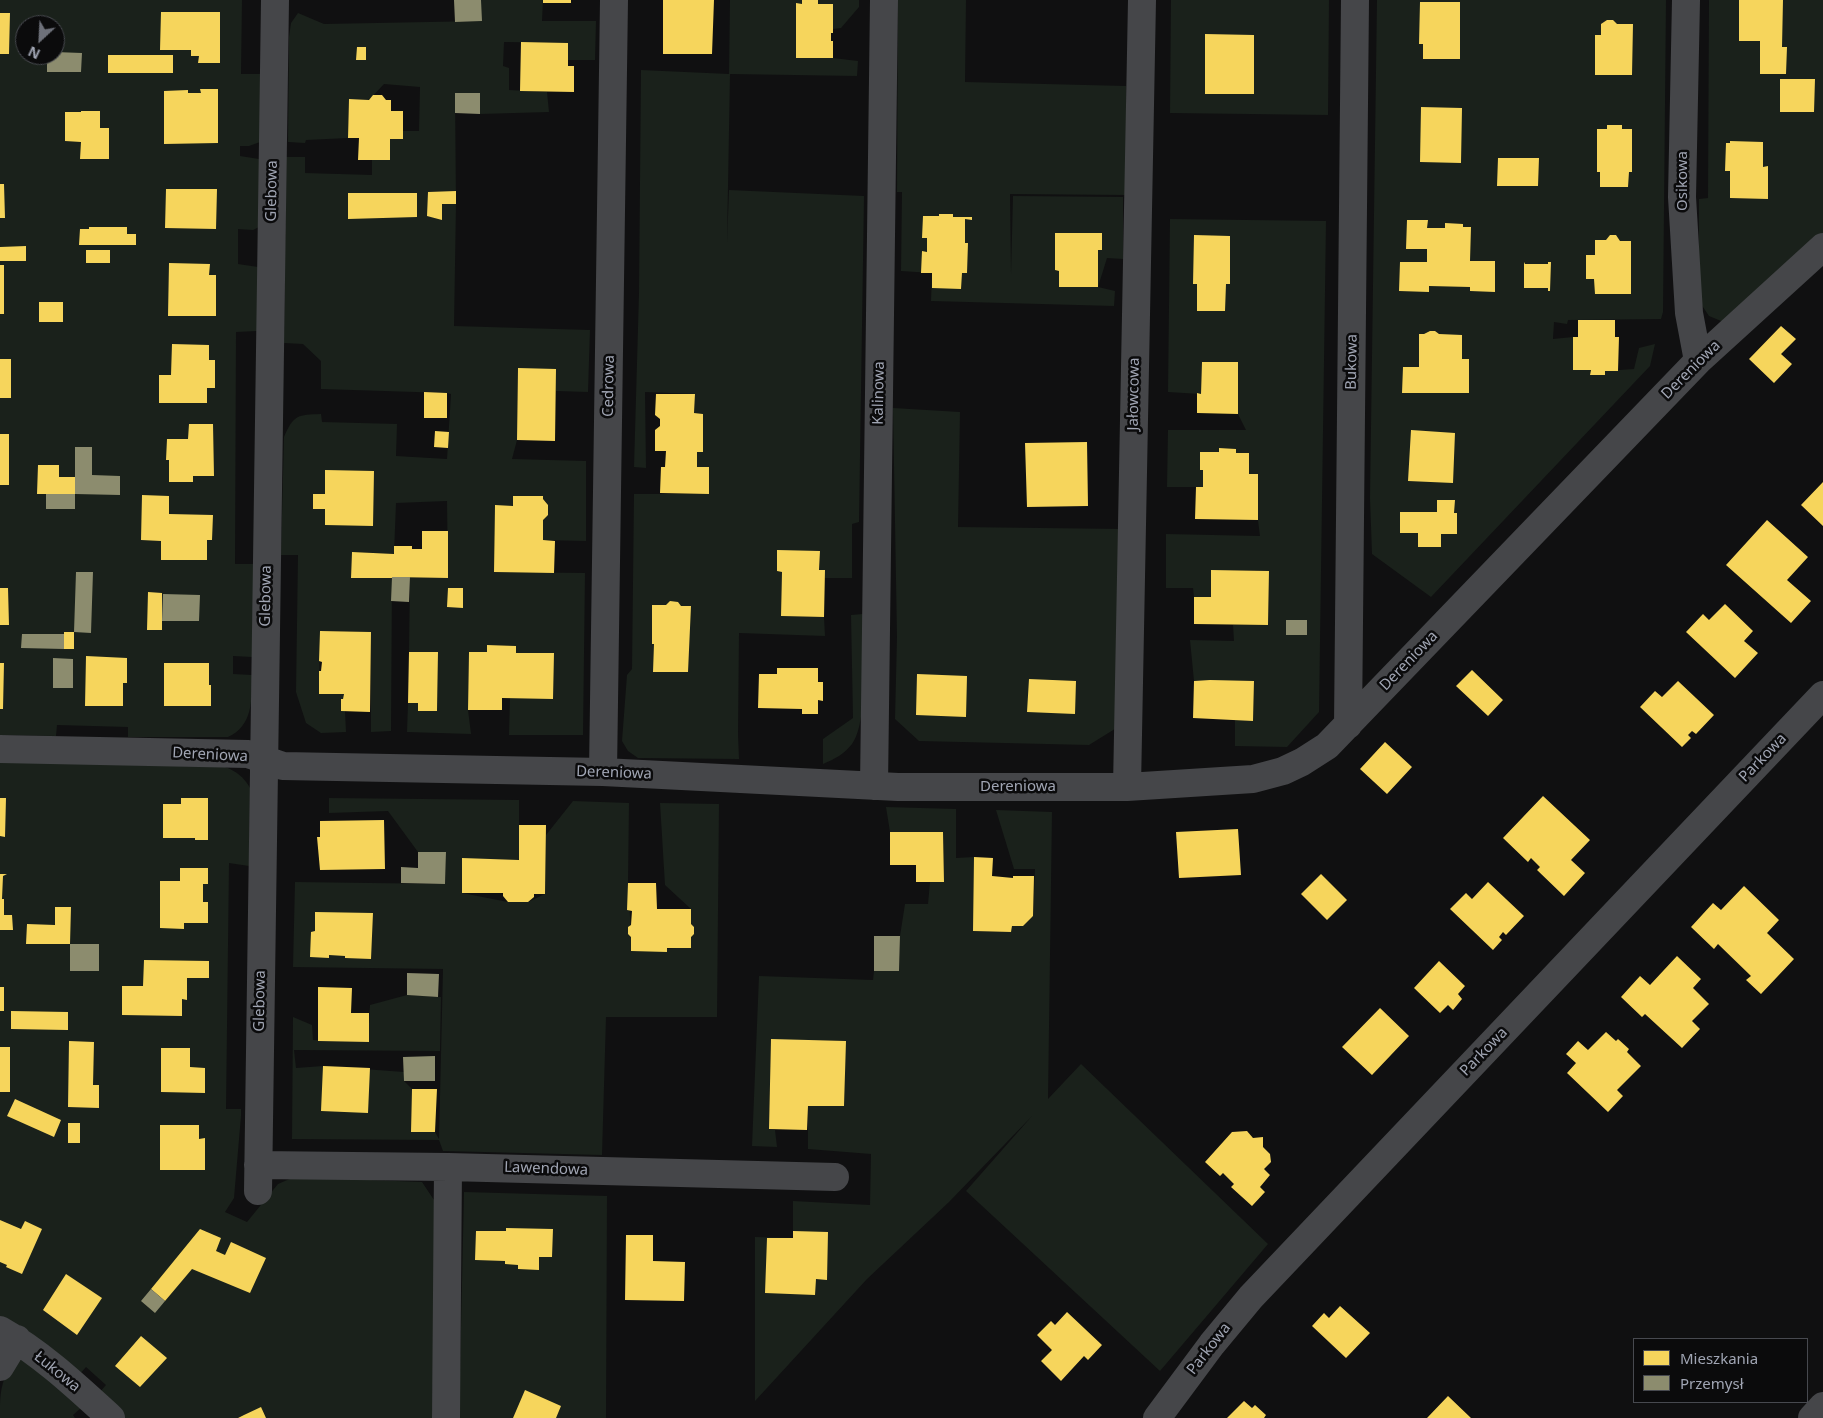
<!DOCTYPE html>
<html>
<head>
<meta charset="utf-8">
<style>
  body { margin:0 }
  #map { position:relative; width:1823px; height:1418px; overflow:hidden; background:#101011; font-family:"Noto Sans",sans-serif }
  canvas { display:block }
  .legend { position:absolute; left:1633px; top:1338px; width:175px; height:65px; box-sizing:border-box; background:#0b0b0c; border:1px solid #47494f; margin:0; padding:6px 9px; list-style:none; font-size:15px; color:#a0a5b3 }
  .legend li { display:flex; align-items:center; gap:10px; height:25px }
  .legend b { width:25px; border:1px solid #47494f }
  .north { position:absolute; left:15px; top:15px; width:50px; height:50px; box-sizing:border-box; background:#0b0b0c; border:1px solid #47494f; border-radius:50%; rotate:205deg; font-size:14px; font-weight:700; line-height:20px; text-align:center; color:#a0a5b3 }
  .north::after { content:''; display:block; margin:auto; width:18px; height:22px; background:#6e717a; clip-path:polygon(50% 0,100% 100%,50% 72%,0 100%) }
</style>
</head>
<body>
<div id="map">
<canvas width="1823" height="1418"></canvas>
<ul class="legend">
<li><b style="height:14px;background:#f6d55c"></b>Mieszkania</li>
<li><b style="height:14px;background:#8c8c6e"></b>Przemysł</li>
</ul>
<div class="north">N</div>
</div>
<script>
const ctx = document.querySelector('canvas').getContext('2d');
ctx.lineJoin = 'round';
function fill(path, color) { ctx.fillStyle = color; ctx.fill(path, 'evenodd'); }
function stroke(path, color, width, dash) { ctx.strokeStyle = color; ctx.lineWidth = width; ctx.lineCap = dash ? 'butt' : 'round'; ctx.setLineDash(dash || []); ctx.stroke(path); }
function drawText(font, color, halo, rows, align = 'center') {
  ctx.font = font + ' "Noto Sans",sans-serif'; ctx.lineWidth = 5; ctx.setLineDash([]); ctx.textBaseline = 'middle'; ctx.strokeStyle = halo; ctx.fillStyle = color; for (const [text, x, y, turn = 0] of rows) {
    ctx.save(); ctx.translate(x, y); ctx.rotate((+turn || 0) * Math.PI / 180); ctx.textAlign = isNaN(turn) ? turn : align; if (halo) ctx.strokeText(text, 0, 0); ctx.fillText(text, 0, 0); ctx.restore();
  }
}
fill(new Path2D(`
  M0 0H242L241 74H261L260 142 249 146H240V156L259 159V227L253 230 238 229V264L258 267 257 331 236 332 235 564H254L252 657 233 656V674L252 675C252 699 253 726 228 737H128V727L57 725 56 736 0 735ZM25 25H55V55H25Z
  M481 0H543L542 21H596L595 60H568V43L504 42 503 66 509 68V90L547 92 549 112 480 114V93H455L456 204 454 326 590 330 588 392 556 391V369H518L517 440 512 459 586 461V541L543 540V520L548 515V505L543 499V496H513V506H495L494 572 585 573 583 735H509L510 698 553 653H516V646L488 645 487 652H469L468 710 471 734 407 732 408 703H418V711H437L438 652H409L410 577 448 578 447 501 396 503 394 554 352 552 351 578H392L391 731 371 732V632L320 631 319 693 344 694 343 699H341L345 711 346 732 321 733 306 723 296 692 298 555H281L284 437C294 414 298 415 321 414L322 422 397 424 396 456 447 459 451 394 447 393 321 389V361L303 344 284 343 286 157H305V173L372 175V160H390V139L402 131H419L420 87 384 84 369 100 349 99 348 138 306 140 305 143 288 142 289 37 291 23 298 13 324 24 481 21ZM448 588H463V607H448Z
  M730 0H802V4H796V57L833 58 858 61 857 76 730 74 727 243 729 190 864 196 859 522 852 524V578H825V570H819L820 552 777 551V571L782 572 781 616 824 617 825 636 739 633 738 734 739 759 638 758 628 751 622 741 627 675 632 669 634 494H709V467H697V452H703V414L694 413 695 394 645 392 646 468 634 467 639 293 641 70 729 74Z
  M818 0H859V7L841 28 833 29 818 4Z
  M898 0H966L965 82 1126 86 1127 195 1010 194 1011 274 1013 196 1123 197V259L1107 258 1098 287 1115 291 1114 306 931 301 932 273 901 271 902 192H897ZM1055 233H1102V249L1098 250V287H1059V271L1055 270Z
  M1171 0H1329L1328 115 1170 113Z
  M1377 0H1666L1663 312 1661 319 1568 320 1567 324 1554 322 1553 339 1573 337V370H1591L1590 375H1605V371L1634 369 1639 348 1655 344 1650 366 1431 597 1372 554 1370 498Z
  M1709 0H1823V233L1726 323 1709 316 1699 301V199L1708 198Z
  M1170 219 1326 221 1319 712 1287 747 1235 746V720H1253L1254 681H1194L1190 640 1234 641 1233 625H1268L1269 571 1211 570V597H1194L1193 588H1166V534L1260 536 1258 520V474H1249V453H1236L1235 449 1219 448V452L1203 470V487H1167L1168 430H1246L1238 414V362H1202L1201 394 1168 392Z
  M893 408 960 412 958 527 1123 529 1118 727 1089 745 919 741 895 719 897 637Z
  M863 614C863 644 869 722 852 744 844 754 835 759 823 764V739L853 718 851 615Z
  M0 762 225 767C236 771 244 777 250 788L249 866 229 863 226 1109H241V1116L234 1198 225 1212 247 1222 278 1184 294 1177 422 1182 438 1206 432 1418H125L99 1393 106 1385 86 1367 79 1375 0 1316Z
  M329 798 519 800V860L462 859V893L508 902H528L545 894 546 835 573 801 629 803 628 883 632 951 691 947V909L665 885 660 803 719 804 717 1017H606L602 1155 443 1151 439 1140 292 1139 293 1017 312 1025 313 1040 368 1042 370 1005 407 995 441 997 440 1051 294 1050 296 1068 323 1066 404 1072V1081L412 1089 411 1131 435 1132 439 1139 443 969 293 967 295 882 445 884 446 852H418L388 811 329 813Z
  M886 807 956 809V858L974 857V931L1011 932 1012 926H1023L1033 916 1035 869H1014L996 810 1052 812 1048 1099 1081 1064 1268 1244 1160 1371 966 1191 1032 1116 949 1202 867 1279 755 1401V1237L793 1238V1201L870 1205 871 1154 808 1149V1106H844L845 1041 771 1040 769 1129 775 1130 777 1147 752 1146 759 976 873 980 874 971H899L900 936 905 904H928L930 882H944L943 832H890Z
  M464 1192 607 1196 606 1418H459Z
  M22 1360 28 1362 82 1407 73 1415 75 1418H0C0 1393 0 1379 16 1361Z`), '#1a211b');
fill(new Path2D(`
  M543 0H571V3H543Z
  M663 0H714L712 54H663Z
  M802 0H818V4H833V33H831V41H833V58H796V3L802 4Z
  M1739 0H1783L1782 47H1787L1786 74H1760V41H1739Z
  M1420 2H1460V59H1423V44H1419Z
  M161 12H220V63H198L199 56H191V50H160Z
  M0 13H10L9 54H0Z
  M1607 20H1613L1617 24H1633L1632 75H1595V35H1601V24Z
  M1205 34 1254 35V94H1205Z
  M521 42 568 43V66H574V92L520 91Z
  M357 47H366V60H356Z
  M108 55H173V73H108Z
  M1780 79H1815L1814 112H1780Z
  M200 89H218V143L164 144V91L188 90V93H201Z
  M373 95H382L386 100H391V111H403V139H390V160H358L359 138H348L349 99 369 100Z
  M1421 107 1462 108 1461 163 1420 162Z
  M81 111H100V128H109V159H80L81 142 65 141V112H81Z
  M1607 125H1622V129H1632V172H1629L1628 187H1600V172H1597V129H1607Z
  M1730 141 1763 142V167L1768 166V199L1730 198V171H1725L1726 143H1730Z
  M1498 158H1539L1538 186H1497Z
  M0 184H4L5 218H0Z
  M166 189H217L216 229 165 228Z
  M456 191V204H442V220L427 216 428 192Z
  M348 193H417V217L348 219Z
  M939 214H953V217H972V220L965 219V243H968L967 273H962L961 289 932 288V273H921L922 251 927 252V238H922L923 216H939Z
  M1407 220H1428L1427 228H1445V223L1463 224V227H1471L1470 261H1495V292L1470 291V287L1429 286V292L1399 291 1400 262H1427V249H1406Z
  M89 227H127V234H136V245H79L80 229H89Z
  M1055 233H1102V250H1098V287H1059V271L1055 270Z
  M1194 235 1230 236V284H1226L1225 311H1197V284H1193Z
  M1610 235H1616L1620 241H1631V294H1595L1594 279H1586V255H1595V240H1606Z
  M26 246V261H0V247Z
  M86 250H110V263H86Z
  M1524 262 1525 264H1548V262H1551L1550 291H1548V288H1524Z
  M169 263 210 264 209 275H216V316H168Z
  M0 265H4V314H0Z
  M39 302H63V322H39Z
  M1578 320H1615V337H1619L1618 371H1605V375H1590L1591 370H1573V337H1578Z
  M1781 326 1796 339 1781 354 1792 364 1774 383 1749 359Z
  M1430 331H1435L1439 334 1462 335V359H1469V393H1402L1403 367H1419V334H1424Z
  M172 344 209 345V360H215V388H207V403H159V375H171Z
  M0 359H11V398H0Z
  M1202 362H1238V414L1197 413V393L1201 394Z
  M518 368 556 369 555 441 517 440Z
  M424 392 447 393V418H424Z
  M656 394H695L694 413 703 414V452H697V467H709V494L660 493 661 467H665L666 451H655V430L660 426V419L655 415Z
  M189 424H213L214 476H193V482H169V460H166L167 439H188Z
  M1411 430 1455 433 1453 483 1408 481Z
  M435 431 449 432 448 448 434 447Z
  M0 434H9V485H0Z
  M1087 442 1088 506 1027 507 1025 443Z
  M1219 448 1236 449V453H1249V474H1258V520L1195 519 1196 487H1203V470H1200V452H1219Z
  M38 465H59V477H75V494H37Z
  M325 470 374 471 373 526 325 525V509H313V494H325Z
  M1823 482V526L1801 505Z
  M142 495 169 496V514L213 515 212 540H207V560H161V541L141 540Z
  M513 496H543V499L548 505V515L543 520V540L555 541 554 573 494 572 495 505 513 506Z
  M1437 500H1455L1454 513H1457V534H1441V547H1418V533H1400V512H1437Z
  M1767 520 1808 557 1787 580 1811 601 1791 623 1726 565Z
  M422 531H448V578L392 577V578H351L352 552 394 554V546H412V549H422Z
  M777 550 820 551 819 570H825L824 617 781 616 782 572 777 571Z
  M1211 570 1269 571 1268 625 1194 624V597H1211Z
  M0 588H8L9 625H0Z
  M448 588H463V608L447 607Z
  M148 592 162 593V630H147Z
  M670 601 678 602 681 606H691L688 672H653L654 644H652V605H666Z
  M1725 604 1753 631 1744 641 1758 653 1735 678 1686 632 1703 614 1709 620Z
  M320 631 371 632 370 712 341 711V699H343L344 694H319V671H321L322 662 319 661Z
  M64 632H74V649H64Z
  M487 645 516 646V653H554L553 699 502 698V710H468L469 652H487Z
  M409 652H438L437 711H418V703H408Z
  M86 656 127 658V683H123V706H85Z
  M0 663H4L3 709H0Z
  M164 663H209V685H211V706H164Z
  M777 668H818V682H823V701L818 700V714H802V709L758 708 759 674H777Z
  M1472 670 1503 700 1488 716 1456 686Z
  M917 674 967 676 966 717 916 715Z
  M1029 679 1076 681 1075 714 1027 712Z
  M1210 680 1254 681 1253 721 1193 718 1194 681Z
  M1678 681 1714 715 1696 734 1692 731 1688 735 1691 738 1682 747 1640 707 1655 691 1662 697Z
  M1385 742 1412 767 1387 794 1360 769Z
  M1543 796 1590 840 1571 860 1585 873 1564 896 1537 870 1540 867 1531 858 1528 862 1503 838Z
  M0 798H6L5 837 0 836Z
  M181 798H208V840H195V838H163V804H181Z
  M384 820 385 869 320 870 317 837H320V821Z
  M519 825H546L545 894H534V897L528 902H508L503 896V893H462V858L519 860Z
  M1238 829 1241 875 1179 878 1176 832Z
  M890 832H943L944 882H916V865H890Z
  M974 857 993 858 992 876 1013 878V876H1034L1033 916 1023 926H1012L1011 932 973 931Z
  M180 868H208V884H203V902H208V923H184V929L160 928V881H180Z
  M0 874H7L3 876 2 899H4V915H12L13 930H0Z
  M1321 874 1347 900 1327 920 1301 894Z
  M1488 882 1524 916 1506 935 1503 932 1499 937 1502 940 1493 950 1450 909 1466 893 1472 899Z
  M628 883H656L657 909H691V924L694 927V934L691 937V948H667V952L631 951V937L628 934V927L631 925 632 911 627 910Z
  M1744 886 1779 920 1767 933 1794 959 1761 994 1746 980 1751 976 1718 944 1714 949 1691 927 1713 903 1721 910Z
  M55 907H71L70 944H26L27 924 55 925Z
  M315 912 373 913 371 959 345 958V956L329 955V958L310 957 311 932 315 931Z
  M1677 956 1701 979 1693 988 1709 1004 1692 1021 1700 1029 1682 1048 1645 1014 1642 1017 1621 997 1640 976 1650 985Z
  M144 960 209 961V978H187V1000L182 999V1016L122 1015V986H143Z
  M1439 961 1465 986 1458 994 1462 999 1453 1010 1448 1005 1440 1013 1414 988Z
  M0 987H4V1011H0Z
  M318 987 352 988 351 1013H369V1042L318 1041Z
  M1380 1008 1409 1036 1372 1075 1342 1047Z
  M11 1011 68 1012V1030L11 1029Z
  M1606 1032 1616 1041 1618 1039 1629 1049 1627 1052 1641 1066 1617 1090 1623 1096 1608 1112 1567 1073 1576 1063 1566 1054 1578 1041 1588 1050Z
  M771 1039 846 1041 844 1106H808L807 1130 769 1129Z
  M69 1041 94 1042 93 1085H99V1108L68 1107Z
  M0 1047H10V1092H0Z
  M161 1048H190V1067L205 1068V1093L161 1092Z
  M323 1066 370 1068 368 1113 321 1111Z
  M412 1089H437L435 1132H411Z
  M15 1099 61 1120 54 1137 7 1116Z
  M68 1123H80V1143H68Z
  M160 1125H199V1139L205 1138V1170H160Z
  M1247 1131 1253 1138 1263 1137V1147L1270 1154 1271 1162 1264 1169 1270 1175 1260 1187 1265 1192 1252 1206 1231 1187 1234 1184 1223 1173 1220 1176 1205 1162 1232 1132Z
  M0 1220 21 1229 25 1221 42 1229 22 1274 6 1267 7 1265 0 1262Z
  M506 1228 553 1229 552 1257H539V1270L518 1269V1265L505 1264V1261L475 1260 476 1231H506Z
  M200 1229 221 1238 216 1251 225 1255 231 1242 266 1258 250 1293 192 1269 165 1301 151 1289Z
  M793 1231 828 1232 827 1280 816 1279 815 1295 765 1293 767 1238H793Z
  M626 1235H653V1261L685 1262 684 1301 625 1300Z
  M66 1274 102 1298 77 1335 43 1310Z
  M1340 1306 1370 1333 1346 1358 1312 1326 1324 1313 1329 1318Z
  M1067 1312 1102 1345 1088 1360 1084 1356 1061 1381 1041 1361 1052 1350 1037 1335 1051 1321 1055 1325Z
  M141 1336 167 1358 140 1387 115 1366Z
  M525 1390 561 1406 556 1418H513Z
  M1448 1396 1471 1418H1427Z
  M1244 1401 1252 1408 1255 1405 1266 1415 1264 1418H1227Z
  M261 1407 266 1418H238L244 1415Z`), '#f6d55c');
fill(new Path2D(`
  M454 0H481L482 21 455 22Z
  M55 52 82 53 81 72H47V55H55Z
  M455 93H480V114L455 113Z
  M75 447H92V475L120 476V495L75 494Z
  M46 494H75V509H46Z
  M76 572H93L91 633 74 632Z
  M392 577H410L409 602 391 601Z
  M163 594 200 595 199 621H162Z
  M1286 620H1307V635H1286Z
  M22 634H64V649L21 648Z
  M53 658 73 659V688H53Z
  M418 852H446L445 884 401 883V867L418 868Z
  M874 936H900L899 971H874Z
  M70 944H99V971H70Z
  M407 973 439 974 438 997 407 995Z
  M435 1056V1081H404L403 1057Z
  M151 1289 165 1301 155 1313 141 1301Z`), '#8c8c6e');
stroke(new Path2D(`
  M1686 0 1682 197 1689 313 1698 361
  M1348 725 1355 0
  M0 749 248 754 283 766 603 772 898 787H1127L1253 779 1283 771 1302 762 1327 746 1698 361 1823 247
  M603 772 614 0
  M874 786 884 0
  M1127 787 1142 0
  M258 1165 448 1167 835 1177
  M258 1191 275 0
  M0 1330C41 1353 76 1386 111 1418
  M0 1367 17 1339
  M446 1418 448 1167
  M1157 1418 1212 1344 1251 1297 1823 695
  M1812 1418 1823 1406`), '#454649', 28);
drawText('15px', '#a0a5b3', '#0b0b0c', [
  ["Osikowa",1683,181,-90],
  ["Glebowa",272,191,-89],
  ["Bukowa",1352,362,-89],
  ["Dereniowa",1691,370,-45],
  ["Cedrowa",609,386,-89],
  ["Kalinowa",879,393,-89],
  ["Jałowcowa",1134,394,-89],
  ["Glebowa",266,596,-89],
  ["Dereniowa",1409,661,-46],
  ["Dereniowa",210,755,3],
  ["Parkowa",1763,758,-46],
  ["Dereniowa",614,773,2],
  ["Dereniowa",1018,787],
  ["Glebowa",260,1001,-89],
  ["Parkowa",1484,1052,-46],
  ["Lawendowa",546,1169,2],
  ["Parkowa",1209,1349,-52],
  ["Łukowa",57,1372,39]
]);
</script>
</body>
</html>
